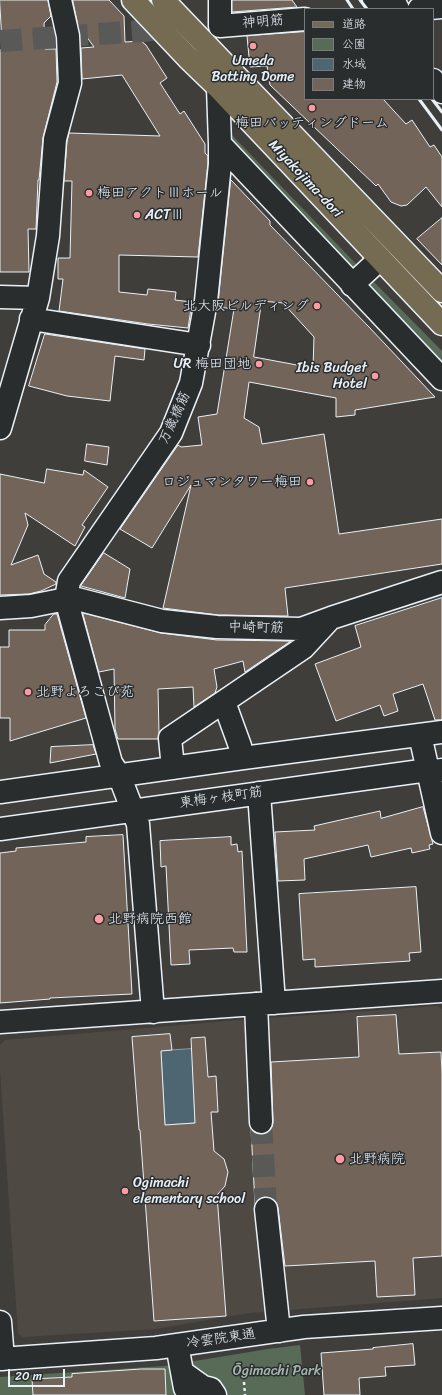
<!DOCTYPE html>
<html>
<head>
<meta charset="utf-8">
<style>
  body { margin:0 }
  #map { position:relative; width:442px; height:1395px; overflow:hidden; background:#403e3b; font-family:Sriracha,"Klee One",sans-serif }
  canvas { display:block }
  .legend { position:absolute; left:304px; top:8px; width:130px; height:92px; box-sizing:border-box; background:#2a2d2e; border:1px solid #767b7f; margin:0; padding:5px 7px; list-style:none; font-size:12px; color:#e8f1f8 }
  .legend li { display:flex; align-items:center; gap:8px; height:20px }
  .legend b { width:20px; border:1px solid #767b7f }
  .scale { position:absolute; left:8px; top:1369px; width:57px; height:18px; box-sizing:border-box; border:2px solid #e8f1f8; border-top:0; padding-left:5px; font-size:12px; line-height:14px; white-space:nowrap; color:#e8f1f8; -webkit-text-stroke:3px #2a2d2e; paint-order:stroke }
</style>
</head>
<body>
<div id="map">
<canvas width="442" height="1395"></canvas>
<ul class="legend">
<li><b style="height:5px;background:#746b52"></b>道路</li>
<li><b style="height:11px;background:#586b56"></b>公園</li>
<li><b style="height:11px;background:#4e6672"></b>水域</li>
<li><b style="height:11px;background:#726458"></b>建物</li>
</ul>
<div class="scale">20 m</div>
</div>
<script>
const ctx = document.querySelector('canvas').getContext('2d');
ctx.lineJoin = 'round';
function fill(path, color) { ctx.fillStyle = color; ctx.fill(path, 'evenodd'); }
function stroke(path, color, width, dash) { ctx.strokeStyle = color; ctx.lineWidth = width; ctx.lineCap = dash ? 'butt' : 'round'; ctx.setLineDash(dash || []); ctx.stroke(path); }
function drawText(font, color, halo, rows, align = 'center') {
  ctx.font = font + ' Sriracha,"Klee One",sans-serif'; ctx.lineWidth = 3; ctx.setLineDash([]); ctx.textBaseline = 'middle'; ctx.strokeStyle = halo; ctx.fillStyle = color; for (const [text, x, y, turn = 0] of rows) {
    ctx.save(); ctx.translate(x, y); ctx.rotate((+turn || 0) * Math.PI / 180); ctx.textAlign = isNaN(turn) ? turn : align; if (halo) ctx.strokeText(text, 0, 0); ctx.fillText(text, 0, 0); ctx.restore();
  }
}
fill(new Path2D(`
  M438 1006 442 1009V1298L249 1313 155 1329 23 1337 18 1333 0 1070V1045L5 1040 229 1021Z`), '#4f4944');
fill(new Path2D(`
  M229 132 359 267 355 271 231 148Z
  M374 282 442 351V365L369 287Z
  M300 1345 305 1395H0V1377L164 1366 268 1349Z`), '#586b56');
const water = new Path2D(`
  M192 1049 195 1123 165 1125 161 1051Z`);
fill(water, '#4e6672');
stroke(water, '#8c9ea8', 1);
const building = new Path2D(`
  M0 0H48L51 16 44 23 45 49H56L57 82 43 138 39 180H38L36 229H28L29 272H0V50H2Z
  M73 0H109L124 16 125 42 141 41 146 45 167 78 160 83 180 114 184 111 205 144V153L208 156V163L198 257 119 255V292L147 295 148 289 176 292 175 300 192 302 188 328 148 324 59 311 63 279H58V258H70L72 181H64L67 141 69 133 160 136 122 75 82 79 81 48 94 47 78 25Z
  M232 0H292L297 7 232 12Z
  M305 32V99H383L406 124 412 120 430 147 434 145 442 157V207L426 187 407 205 401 206 391 202 378 184 376 186 270 85 267 66 250 67 247 36Z
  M231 180 270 221V225L369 327 435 397 355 410V415L336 417V398L249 382 244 418 259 427 262 444 324 434 339 534 442 519V564L285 588 288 616 218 615 163 608 191 485 152 548 120 529 178 445 181 447 202 445 198 417 217 414 234 309 218 307ZM262 301 283 303 314 337 313 368 254 357Z
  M442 218V265L417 239Z
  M45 334 145 349 144 360 115 356 110 401 67 396 29 386Z
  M87 444 109 447 107 465 85 461Z
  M47 469 83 475 84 470 108 487 82 525 85 527 75 546 25 513 28 525 11 565 38 555 44 574 56 582V584L41 591 29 594 0 595V474L44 483Z
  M104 553 130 569 125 598 81 586Z
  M442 598V720H435L423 684 393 694 398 711 384 716 380 705 336 721 315 664 361 647 355 626Z
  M83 613 161 633 217 640 291 641 245 672 243 661 214 669 217 687 215 693 194 707 193 687 158 689 159 733 158 739H118L115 729 114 669 99 672Z
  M54 614H57L86 718 10 741V718H0V647H9V630H45V625Z
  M93 745 96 754 50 763 51 747Z
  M423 807 433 844 429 845 430 849 412 853 411 848 371 857 368 845 304 859 305 880 278 881 275 832 315 830 314 826 380 811 381 818Z
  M123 835 132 994 50 998V999L0 1003V853L16 851V848L86 842V837Z
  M231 837V845L237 844 238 852 242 851 247 952H234L233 948 189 950 190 964 171 965 166 866 161 867 160 841Z
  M416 887 421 952 409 953 410 961 315 967V959L303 960 299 894Z
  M396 1015 399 1054 441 1052 442 1073V1256L413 1258 415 1295 377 1297 375 1261 285 1266 278 1208 276 1202 271 1198 265 1197 259 1199 255 1204 251 1129 256 1133 262 1134 268 1132 272 1127 273 1121 271 1062 359 1057 357 1017Z
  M170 1034 172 1050 161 1051 165 1125 195 1123 191 1038 205 1037 208 1077 216 1076 218 1112H211L214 1151 224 1159 228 1172 225 1186 217 1195 226 1316 154 1321 140 1130H139L132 1037Z
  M413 1344 415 1365 385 1367 386 1376 359 1378 360 1395H324L321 1353 373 1349V1348Z
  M142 1369H165L166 1395H33L32 1379 72 1377V1374Z`);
fill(building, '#726458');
stroke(building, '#e8f1f8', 1);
stroke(new Path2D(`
  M0 41 143 31 161 29
  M261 1122 266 1209`), '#595957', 22, [22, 11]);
const minor = new Path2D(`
  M374 0 381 9
  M393 0 398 9
  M419 9 442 7
  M220 26 305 19
  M220 26V0
  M433 80 442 92
  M218 87 220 144 442 379
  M352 285 380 259
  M0 297 38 298
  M31 319 199 345
  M0 428 38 298 48 236 55 139 70 83 68 36 60 0
  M0 608 31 606 66 599H77L162 621 217 627 301 629 331 618 442 582
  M224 702 240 746 243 758
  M420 735 442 833
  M173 768 170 738 303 648 328 621
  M0 792 243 758 442 732
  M259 793 274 1003
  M0 829 428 770 435 771 442 770
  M256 1004 261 1122
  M153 1012 138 824 119 775 111 763 66 599 69 581 171 433 191 383 206 301 220 164V144
  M0 1022 442 991
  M266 1209 279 1331
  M0 1322 3 1359
  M177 1345 185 1388 190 1395
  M0 1359 156 1348 304 1327 442 1318
  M182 1372 203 1387 211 1389 215 1395`);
const major = new Path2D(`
  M133 0 188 58 218 87 442 324
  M163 0 442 291`);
stroke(minor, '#e8f1f8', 25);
stroke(major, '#e8f1f8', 25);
stroke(new Path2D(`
  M244 1382 245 1395`), '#e8f1f8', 2.5, [3, 3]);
stroke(minor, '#2a2d2e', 22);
stroke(major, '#746b52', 22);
stroke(new Path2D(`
  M347 0 353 9
  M360 0 367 9
  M419 99 442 130
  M432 99 442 112`), '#e8f1f8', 3);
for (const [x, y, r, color] of [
  [253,46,4,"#ff9aa2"],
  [312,108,4,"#ff9aa2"],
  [89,193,4,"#ff9aa2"],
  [137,215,4,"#ff9aa2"],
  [317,306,4,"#ff9aa2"],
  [259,364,4,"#ff9aa2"],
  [375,376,4,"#ff9aa2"],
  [310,482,4,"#ff9aa2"],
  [28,692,4,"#ff9aa2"],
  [99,919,5,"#ff9aa2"],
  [340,1159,5,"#ff9aa2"],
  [125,1191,4,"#ff9aa2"]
]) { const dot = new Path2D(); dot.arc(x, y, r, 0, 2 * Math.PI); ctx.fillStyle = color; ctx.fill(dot); stroke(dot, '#2a2d2e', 1.5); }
drawText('14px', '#e8f1f8', '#2a2d2e', [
  ["神明筋",263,22,-5],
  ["Miyakojima-dori",305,179,47],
  ["万歳橋筋",175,418,-65],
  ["中崎町筋",256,628,1],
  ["東梅ヶ枝町筋",221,798,-8],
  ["冷雲院東通",221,1339,-8]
]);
drawText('14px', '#e8f1f8', '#2a2d2e', [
  ["Umeda",253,61,"center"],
  ["Batting Dome",253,77,"center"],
  ["梅田バッティングドーム",312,123,"center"],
  ["梅田アクトⅢホール",97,193],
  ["ACTⅢ",145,215],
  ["北大阪ビルディング",309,306,"right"],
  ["UR 梅田団地",251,364,"right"],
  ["Ibis Budget",367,368,"right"],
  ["Hotel",367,384,"right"],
  ["ロジュマンタワー梅田",302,482,"right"],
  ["北野よろこび苑",36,692],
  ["北野病院西館",108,919],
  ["北野病院",349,1159],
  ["Ogimachi",133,1183],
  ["elementary school",133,1199]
], 'left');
drawText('14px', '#a7b5af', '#2a2d2e', [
  ["Ōgimachi Park",277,1371]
]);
</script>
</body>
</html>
